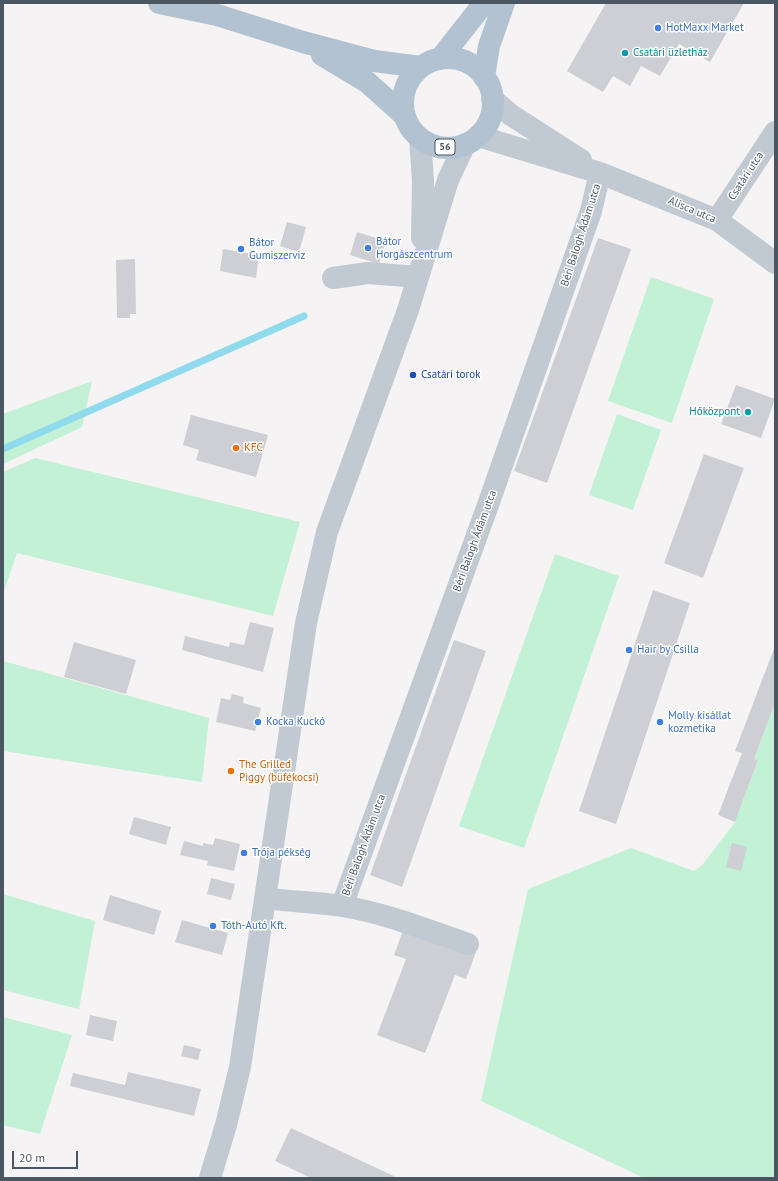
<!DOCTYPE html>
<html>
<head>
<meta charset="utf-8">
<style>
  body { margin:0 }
  #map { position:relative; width:778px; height:1181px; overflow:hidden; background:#f5f3f3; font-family:"PT Sans",sans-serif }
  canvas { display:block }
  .frame { position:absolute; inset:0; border:4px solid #4a5661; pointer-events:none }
  .scale { position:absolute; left:12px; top:1151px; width:66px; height:18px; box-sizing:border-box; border:2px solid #4a5661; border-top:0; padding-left:5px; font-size:12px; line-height:14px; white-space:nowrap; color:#4a5661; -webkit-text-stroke:3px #fff; paint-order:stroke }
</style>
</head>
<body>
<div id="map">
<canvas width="778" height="1181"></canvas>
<div class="frame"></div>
<div class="scale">20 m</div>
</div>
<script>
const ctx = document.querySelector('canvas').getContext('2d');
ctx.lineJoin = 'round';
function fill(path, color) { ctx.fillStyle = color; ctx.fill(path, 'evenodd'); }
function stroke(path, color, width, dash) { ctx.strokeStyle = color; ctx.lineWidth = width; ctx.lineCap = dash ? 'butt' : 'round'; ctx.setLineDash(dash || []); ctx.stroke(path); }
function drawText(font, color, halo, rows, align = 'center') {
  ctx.font = font + ' "PT Sans",sans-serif'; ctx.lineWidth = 3; ctx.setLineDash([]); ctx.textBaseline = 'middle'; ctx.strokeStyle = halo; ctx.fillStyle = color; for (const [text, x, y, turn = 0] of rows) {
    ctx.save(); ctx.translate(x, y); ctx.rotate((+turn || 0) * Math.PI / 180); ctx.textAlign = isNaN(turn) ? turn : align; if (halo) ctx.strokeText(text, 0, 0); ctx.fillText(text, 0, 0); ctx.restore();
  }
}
fill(new Path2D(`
  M651 277 714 299 672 423 608 401Z
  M92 381 82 427 3 464V414Z
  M617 414 661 430 633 510 589 495Z
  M35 458 300 522 273 616 17 553 3 594V472Z
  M555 554 619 576 524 848 459 826Z
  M3 661 209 718 202 782 3 751Z
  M775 703V1178H644L481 1101 528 889 631 848 694 871 703 864 735 822 758 760 754 759Z
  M3 894 95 921 79 1009 3 990Z
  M3 1017 72 1035 40 1134 3 1125Z`), '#c3f1d5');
stroke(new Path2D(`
  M3 449 304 316`), '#90daee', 7);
fill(new Path2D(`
  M606 3H744L710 62 679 44 660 76 641 66 630 86 613 76 603 92 567 71Z
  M287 222 306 227 299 252 280 246Z
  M357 232 386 241 379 264 350 255Z
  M598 238 631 249 547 483 514 471Z
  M223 249 259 255 256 278 220 271Z
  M135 259 136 314H130V318H117L116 260Z
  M736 385 775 399 761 438 721 424Z
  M191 415 268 435 256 477 196 460 199 450 183 445Z
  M704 454 744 468 703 578 664 563Z
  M653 590 690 603 616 824 579 811Z
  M250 622 274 628 263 672 182 650 185 636 229 647 230 642 244 645Z
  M454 640 486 651 402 887 370 875Z
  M74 642 136 660 126 694 64 677Z
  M775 646V703L754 759 758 760 735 822 718 815 742 753 735 751Z
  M232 694 244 697 243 703 261 708 255 731 216 722 221 698 230 700Z
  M134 817 171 827 166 845 129 834Z
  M215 838 240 844 234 871 207 865 208 861 180 855 184 841 203 846V843L213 845Z
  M732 843 747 847 741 871 726 867Z
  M211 878 235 884 231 900 207 894Z
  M110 895 161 911 154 935 103 920Z
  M182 920 228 933 222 955 175 942Z
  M405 925 476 952 466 979 455 975 425 1053 377 1035 406 959 394 955Z
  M90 1015 117 1021 113 1041 86 1035Z
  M184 1045 201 1049 198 1060 181 1056Z
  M128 1072 201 1089 194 1116 70 1086 73 1073 125 1085Z
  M291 1128 398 1178H311L275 1161Z`), '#cdcfd5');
stroke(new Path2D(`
  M492 99 511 115 581 160
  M478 136 600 173 717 220 775 263
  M420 138 423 181 422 238
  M717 220 775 132
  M333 278 368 273 418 277
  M266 898C291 902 317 902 342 906 385 913 427 930 468 944
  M342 906 488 505 591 211 600 173
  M210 1178 226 1125 240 1067 306 623 327 532 408 310 448 180 465 144`), '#c1cad2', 22);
stroke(new Path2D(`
  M159 3 217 15 303 42 374 61 421 67
  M322 55 367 82 405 116
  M403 103a45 45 0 1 1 90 0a45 45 0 1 1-90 0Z
  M440 59 484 3
  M484 77 489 46 504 3`), '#b3c2d1', 22);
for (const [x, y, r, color] of [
  [658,28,4,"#3f7fe0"],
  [625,53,4,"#0f9aa8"],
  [368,248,4,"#3f7fe0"],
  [241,249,4,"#3f7fe0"],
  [413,375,4,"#1a4fb4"],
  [748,412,4,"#0f9aa8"],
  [236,448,4,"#e8710a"],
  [629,650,4,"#3f7fe0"],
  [258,722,4,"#3f7fe0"],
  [660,722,4,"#3f7fe0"],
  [231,771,4,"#e8710a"],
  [244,853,4,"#3f7fe0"],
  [213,926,4,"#3f7fe0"]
]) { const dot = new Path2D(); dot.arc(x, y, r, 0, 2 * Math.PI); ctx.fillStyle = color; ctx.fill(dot); stroke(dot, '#fff', 1.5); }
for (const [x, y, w] of [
  [445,147,20]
]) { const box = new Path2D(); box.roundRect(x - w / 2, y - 8, w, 16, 3); ctx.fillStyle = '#fff'; ctx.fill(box); stroke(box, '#4a5661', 1); }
drawText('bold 10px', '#4a5661', null, [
  ["56",445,147]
]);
drawText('11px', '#366cbe', '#fff', [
  ["HotMaxx Market",666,28],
  ["Bátor",376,242],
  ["Horgászcentrum",376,255],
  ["Bátor",249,243],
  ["Gumiszerviz",249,256],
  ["Hair by Csilla",637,650],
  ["Molly kisállat",668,716],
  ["kozmetika",668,729],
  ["Kocka Kuckó",266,722],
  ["Trója pékség",252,853],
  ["Tóth-Autó Kft.",221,926]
], 'left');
drawText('11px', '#0d838f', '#fff', [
  ["Csatári üzletház",633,53],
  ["Hőközpont",740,412,"right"]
], 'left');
drawText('11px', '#4a5661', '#fff', [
  ["Csatári utca",746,176,-57],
  ["Alisca utca",692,210,23],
  ["Béri Balogh Ádám utca",581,235,-72],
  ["Béri Balogh Ádám utca",475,541,-70],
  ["Béri Balogh Ádám utca",364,845,-70]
]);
drawText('11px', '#164399', '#fff', [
  ["Csatári torok",421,375]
], 'left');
drawText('11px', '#c56008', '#fff', [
  ["KFC",244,448],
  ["The Grilled",239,765],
  ["Piggy (büfékocsi)",239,778]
], 'left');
</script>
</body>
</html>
